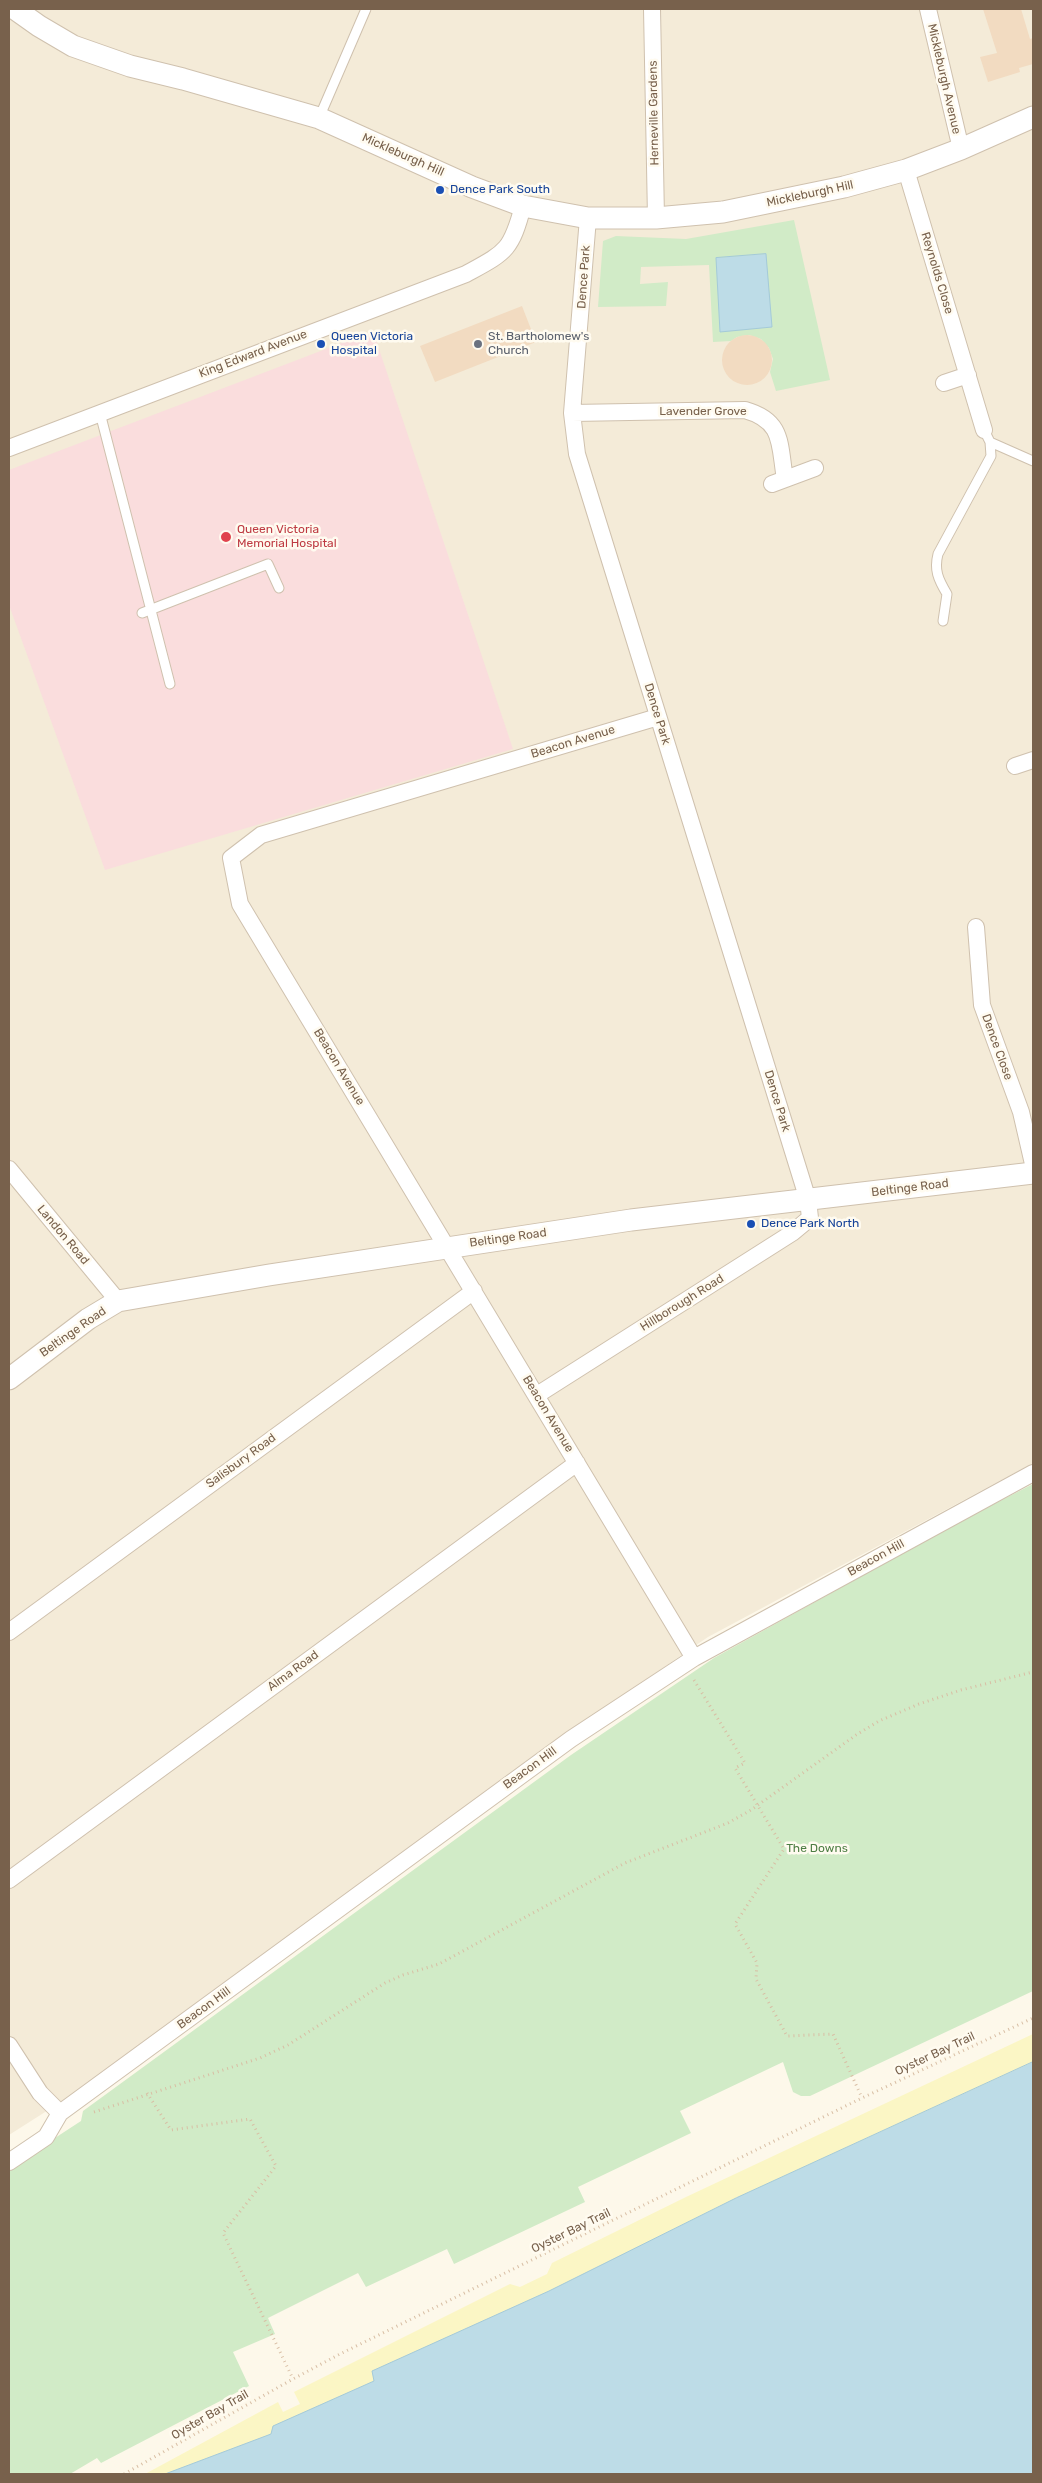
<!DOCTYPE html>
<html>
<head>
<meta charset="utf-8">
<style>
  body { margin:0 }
  #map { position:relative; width:1042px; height:2483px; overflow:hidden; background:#fdf8ea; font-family:Rubik,sans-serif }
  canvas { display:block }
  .frame { position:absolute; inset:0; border:10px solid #78614c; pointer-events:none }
</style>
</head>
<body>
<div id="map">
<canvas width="1042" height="2483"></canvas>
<div class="frame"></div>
</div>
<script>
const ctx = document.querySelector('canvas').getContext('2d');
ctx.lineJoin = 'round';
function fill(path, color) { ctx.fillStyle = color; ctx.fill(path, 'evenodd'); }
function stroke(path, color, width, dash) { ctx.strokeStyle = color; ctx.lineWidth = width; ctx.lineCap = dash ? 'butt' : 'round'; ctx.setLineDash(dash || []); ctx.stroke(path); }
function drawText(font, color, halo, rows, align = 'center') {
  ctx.font = font + ' Rubik,sans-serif'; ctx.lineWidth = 5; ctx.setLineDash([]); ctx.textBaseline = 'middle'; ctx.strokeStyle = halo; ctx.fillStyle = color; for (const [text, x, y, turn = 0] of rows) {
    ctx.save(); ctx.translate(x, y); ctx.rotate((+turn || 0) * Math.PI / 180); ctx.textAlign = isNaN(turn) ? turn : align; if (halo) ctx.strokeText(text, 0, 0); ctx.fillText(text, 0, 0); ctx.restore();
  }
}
fill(new Path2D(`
  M9 9H1033V1463L708 1637 575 1728 64 2100 9 2135Z`), '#f4ebd8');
fill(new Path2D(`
  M373 331 513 749 105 870 9 605V470Z`), '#fadddd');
fill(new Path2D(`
  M794 220 830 380 776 391 770 372 773 359 769 348 761 339 749 335 737 337 731 341 713 342 709 265 641 267 640 284 668 282 666 306 598 307 603 241 616 236 686 239Z
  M1033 1484V1991L810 2096H801L793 2092 783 2062 680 2111 691 2133 578 2187 585 2202 454 2264 447 2249 366 2287 358 2273 268 2318 275 2334 233 2352 249 2386 101 2463 97 2458 70 2474H9V2168L81 2121 83 2111 571 1755 714 1658 959 1522Z`), '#d1ebc7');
fill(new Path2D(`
  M1033 2034V2127L276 2474H145L278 2402 283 2412 300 2404 294 2392 510 2284 520 2287 547 2274 552 2263 686 2197Z`), '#fbf6c5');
const water = new Path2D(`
  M766 254 772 327 720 332 716 258Z
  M1033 2062V2474H165L271 2434 273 2426 374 2381 372 2371 549 2291 736 2198Z`);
fill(water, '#bddce7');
stroke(water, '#a4cad9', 1);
fill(new Path2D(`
  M983 9H1021L1030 39 1033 38V64L1019 68 1020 72 988 82 980 57 997 53Z
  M522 306 536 342 435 382 420 346Z
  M722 360a25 25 0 1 1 50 0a25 25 0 1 1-50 0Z`), '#f2dbc1');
const service = new Path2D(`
  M319 118 366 9
  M100 413 170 684
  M990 442 1033 461
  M142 613 268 564 279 588
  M943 621 947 594C938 579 934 570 938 554L991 456 990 442 984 430`);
const minor = new Path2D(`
  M652 9 656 218
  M928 9 961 149
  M906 170 984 430
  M944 383 968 375
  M572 413 745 410C784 421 779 444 785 479
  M9 448 466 274C506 252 511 251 523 206
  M772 484 815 468
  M658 717 261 835 231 858 240 904 694 1658
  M1015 766 1033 760
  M976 927 982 1005 1021 1112 1033 1164
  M9 1169 118 1301
  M537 1395 792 1233 810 1218 808 1200 577 454 572 413 588 218
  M9 1632 474 1291
  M9 1880 577 1463
  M9 2045 40 2093 60 2113
  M9 2162 46 2137 60 2113 571 1739 694 1658 1033 1473`);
const tertiary = new Path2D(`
  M15 9 39 26 73 46 130 66 183 79 319 118 472 187 523 206 588 218H656L723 212 844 187 906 170 961 149 1033 117
  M9 1379 88 1319 118 1301 269 1275 631 1220 1033 1173`);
stroke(service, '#cfc1ae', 11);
stroke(minor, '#cfc1ae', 18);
stroke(tertiary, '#cfc1ae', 23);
stroke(new Path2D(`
  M694 1680 745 1763 735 1768 784 1849 735 1924 757 1963 756 1979 787 2036 833 2034 862 2098
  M147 2093 171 2130 250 2119 276 2166 223 2233 293 2379
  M94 2112 260 2058 288 2045 385 1983 403 1975 439 1964 625 1863 728 1823 751 1810 856 1735 879 1721 919 1704 961 1690 1033 1672
  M124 2474 293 2379 340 2354 862 2098 1033 2018`), '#d8bea4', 3, [1, 4]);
stroke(service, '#fff', 9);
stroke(minor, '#fff', 16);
stroke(tertiary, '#fff', 21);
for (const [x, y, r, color] of [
  [440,190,5,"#1a4fb4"],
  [321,344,5,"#1a4fb4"],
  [478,344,5,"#6b7280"],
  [226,537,6,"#e0444e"],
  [751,1224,5,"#1a4fb4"]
]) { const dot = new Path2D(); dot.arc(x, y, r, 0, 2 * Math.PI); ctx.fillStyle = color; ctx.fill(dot); stroke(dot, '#fffbf0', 2); }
drawText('12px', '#78614c', '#fffbf0', [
  ["Mickleburgh Avenue",944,79,77],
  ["Herneville Gardens",654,113,-91],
  ["Mickleburgh Hill",403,155,24],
  ["Mickleburgh Hill",810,194,-12],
  ["Reynolds Close",937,273,73],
  ["Dence Park",584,277,-86],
  ["King Edward Avenue",253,354,-21],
  ["Lavender Grove",703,412],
  ["Dence Park",657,714,73],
  ["Beacon Avenue",573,742,-17],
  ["Dence Close",997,1047,70],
  ["Beacon Avenue",339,1067,59],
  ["Dence Park",777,1101,73],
  ["Beltinge Road",910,1188,-7],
  ["Landon Road",63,1235,50],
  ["Beltinge Road",508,1238,-8],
  ["Hillborough Road",682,1303,-32],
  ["Beltinge Road",73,1332,-35],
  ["Beacon Avenue",548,1414,59],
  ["Salisbury Road",241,1461,-36],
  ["Beacon Hill",876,1558,-29],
  ["Alma Road",293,1671,-36],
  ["Beacon Hill",530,1768,-36],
  ["Beacon Hill",204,2008,-36],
  ["Oyster Bay Trail",935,2054,-25],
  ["Oyster Bay Trail",571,2231,-26],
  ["Oyster Bay Trail",210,2415,-30]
]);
drawText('12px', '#164399', '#fffbf0', [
  ["Dence Park South",450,190],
  ["Queen Victoria",331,337],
  ["Hospital",331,351],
  ["Dence Park North",761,1224]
], 'left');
drawText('12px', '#5b616d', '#fffbf0', [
  ["St. Bartholomew's",488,337],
  ["Church",488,351]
], 'left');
drawText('12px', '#be3a42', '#fffbf0', [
  ["Queen Victoria",237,530],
  ["Memorial Hospital",237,544]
], 'left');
drawText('12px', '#4e7e44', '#fffbf0', [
  ["The Downs",817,1849]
]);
</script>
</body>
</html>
